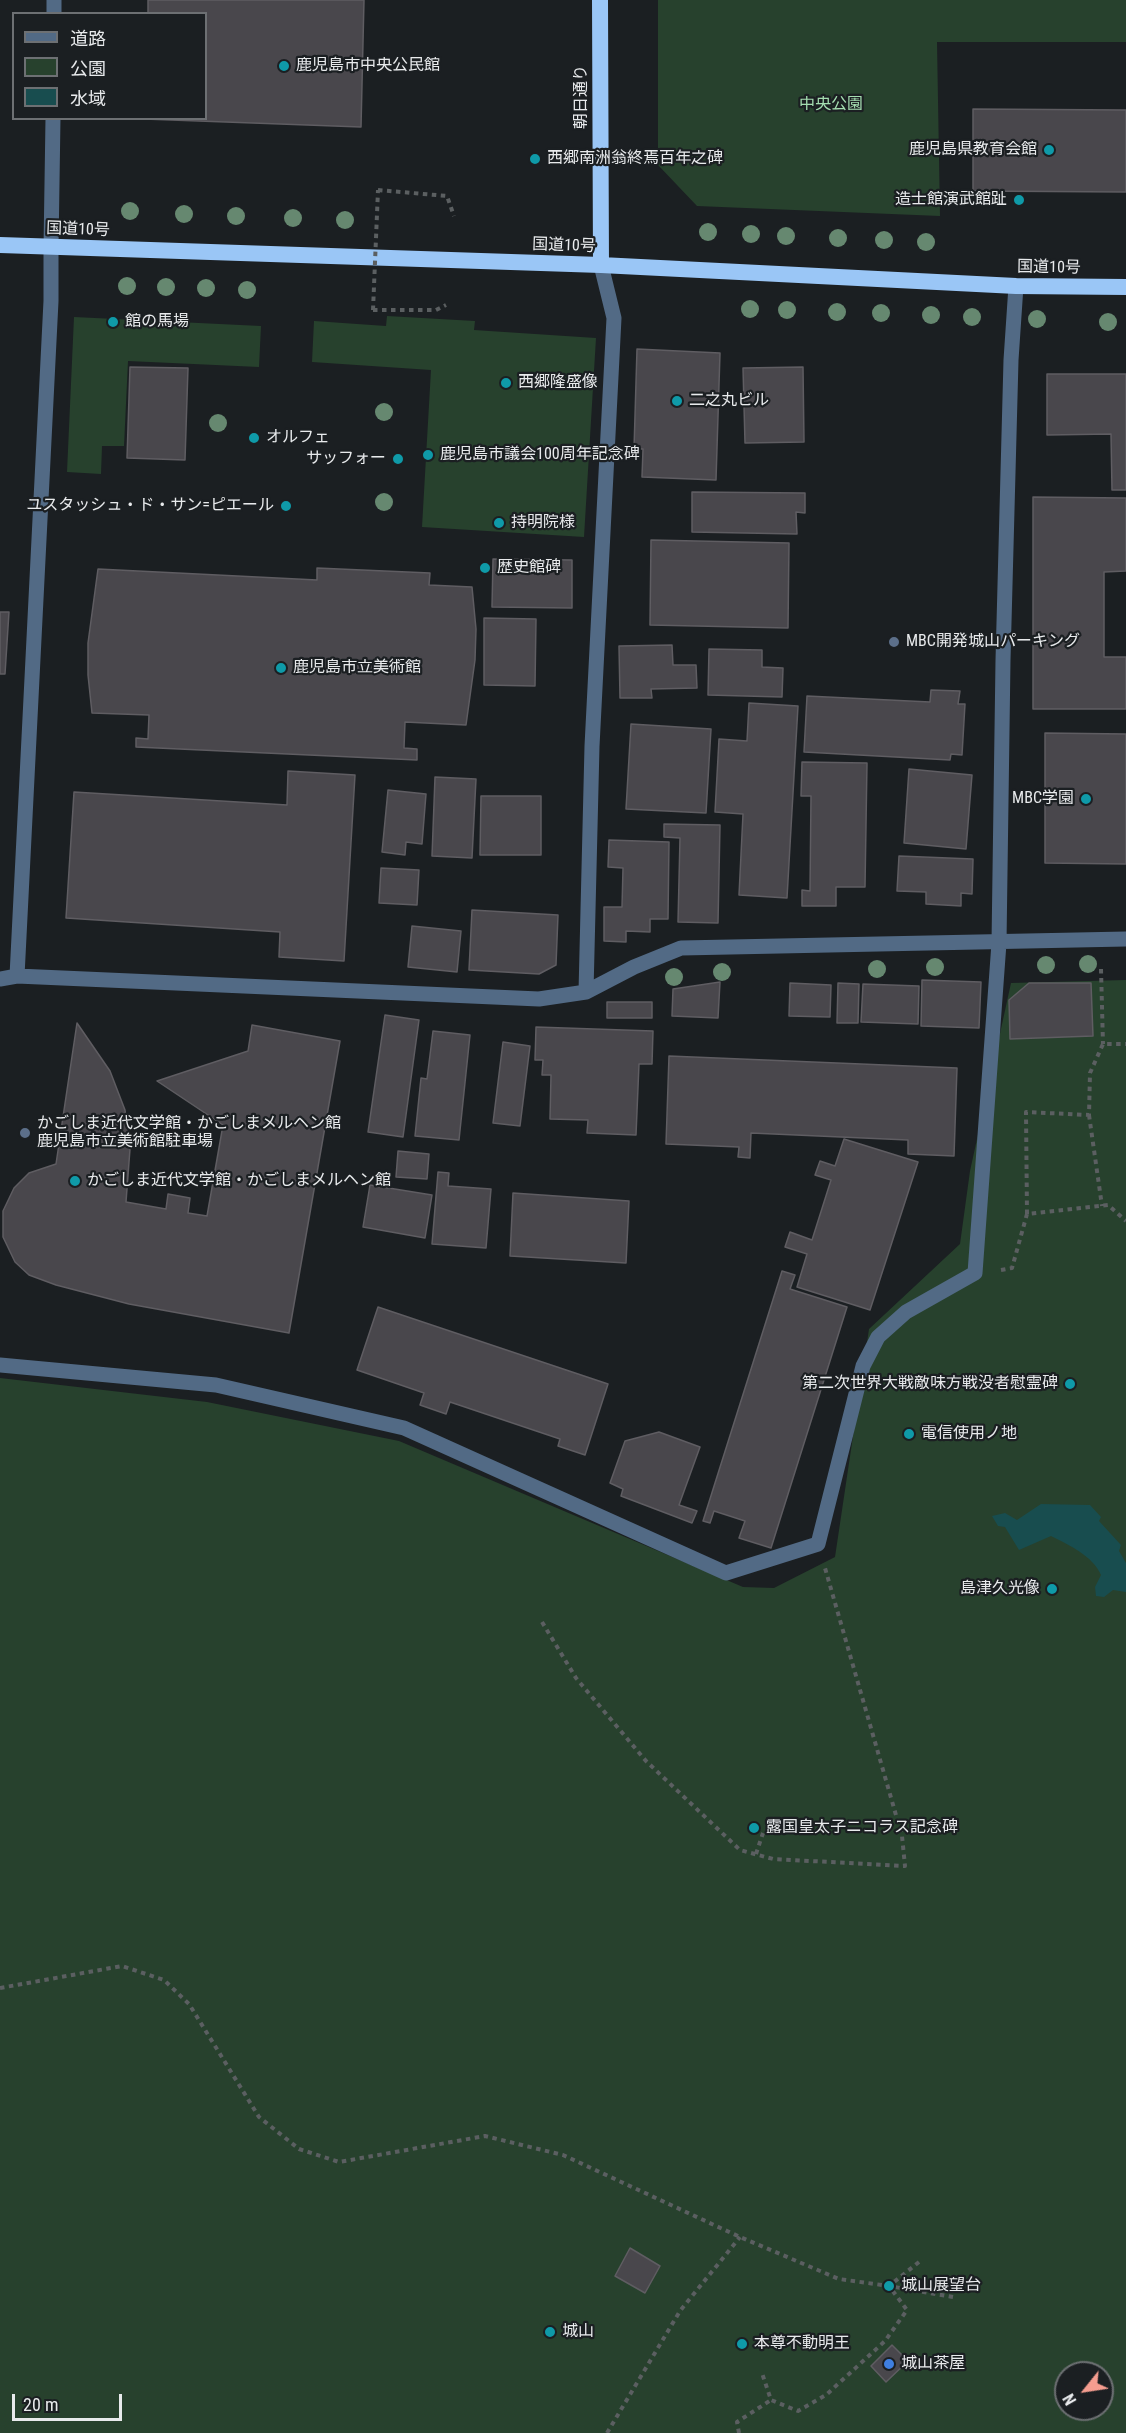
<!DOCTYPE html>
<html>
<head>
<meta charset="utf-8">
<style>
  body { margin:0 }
  #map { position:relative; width:1126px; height:2433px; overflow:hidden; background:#1b1f22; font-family:"Roboto Condensed","Noto Sans JP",sans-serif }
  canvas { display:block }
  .legend { position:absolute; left:12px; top:12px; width:195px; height:108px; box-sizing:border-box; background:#1b1f22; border:2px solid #6d7073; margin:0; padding:8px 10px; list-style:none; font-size:18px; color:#e8eaec }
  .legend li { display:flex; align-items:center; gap:12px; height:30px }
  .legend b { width:30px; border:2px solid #6d7073 }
  .north { position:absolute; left:1054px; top:2361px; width:60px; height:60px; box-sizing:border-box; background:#1b1f22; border:2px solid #6d7073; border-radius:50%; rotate:240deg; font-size:16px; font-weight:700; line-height:24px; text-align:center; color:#e8eaec }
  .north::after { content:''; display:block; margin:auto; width:21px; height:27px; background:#f59d8f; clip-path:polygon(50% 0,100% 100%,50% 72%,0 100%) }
  .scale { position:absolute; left:12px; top:2394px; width:110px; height:27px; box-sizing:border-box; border:3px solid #e8eaec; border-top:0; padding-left:8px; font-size:18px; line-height:21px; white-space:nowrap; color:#e8eaec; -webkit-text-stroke:4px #1b1f22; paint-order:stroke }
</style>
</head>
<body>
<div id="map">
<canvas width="1126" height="2433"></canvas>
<ul class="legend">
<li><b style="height:8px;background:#526a85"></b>道路</li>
<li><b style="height:16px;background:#27412d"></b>公園</li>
<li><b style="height:16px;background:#184d4f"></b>水域</li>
</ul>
<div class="north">N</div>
<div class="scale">20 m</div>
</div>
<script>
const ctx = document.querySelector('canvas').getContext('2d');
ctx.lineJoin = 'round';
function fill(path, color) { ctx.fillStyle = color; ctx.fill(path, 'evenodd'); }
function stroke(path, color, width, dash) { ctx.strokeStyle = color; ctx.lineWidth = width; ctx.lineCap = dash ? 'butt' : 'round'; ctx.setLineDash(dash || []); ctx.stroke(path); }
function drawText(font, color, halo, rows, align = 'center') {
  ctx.font = font + ' "Roboto Condensed","Noto Sans JP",sans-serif'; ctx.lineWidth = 4.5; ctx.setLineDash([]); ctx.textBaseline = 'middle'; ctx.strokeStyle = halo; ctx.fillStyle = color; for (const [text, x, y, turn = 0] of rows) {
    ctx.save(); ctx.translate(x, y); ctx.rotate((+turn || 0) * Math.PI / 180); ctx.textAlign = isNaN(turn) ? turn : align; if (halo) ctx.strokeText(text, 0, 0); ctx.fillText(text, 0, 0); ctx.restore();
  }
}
fill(new Path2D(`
  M658 0H1126V42H937L940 216 697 206 658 165Z
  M387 316 475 321 474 330 596 338 584 537 422 527 431 370 312 362 314 321 386 326Z
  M74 317 261 326 259 367 128 361 124 446H102L101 474 67 472Z
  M1126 980V2433H0V1378L207 1402 399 1441 743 1587 774 1588 835 1557 869 1329 960 1244 970 1171 1011 983ZM1066 2373H1102V2409H1066Z`), '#27412d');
fill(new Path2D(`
  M1041 1504 1090 1505 1101 1517 1099 1521 1121 1545 1119 1551 1126 1563V1592L1113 1590 1104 1597 1096 1596 1095 1587 1101 1575C1093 1556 1069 1545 1051 1536L1019 1550 1005 1527 998 1526 992 1516 1005 1513 1017 1520Z`), '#184d4f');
const building = new Path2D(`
  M148 0H364L361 127 144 119 206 118V14H148Z
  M973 109 1126 110V192L973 191Z
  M637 349 720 353 716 480 642 477 643 449H634Z
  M130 367 188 368 185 460 127 458Z
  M803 367 804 442 745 443 743 368Z
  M1047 374H1126V490H1112L1111 434 1047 435Z
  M692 492 805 493V513L796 512 797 534 692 532Z
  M1033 497 1126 498V571L1104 572V657H1126V709H1033Z
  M651 540 789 543 788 628 650 625Z
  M493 559 572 560V608L492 607Z
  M317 568 430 573 429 585 472 587 476 629 475 660 466 725 405 722 404 748 417 749V760L136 747V738L148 739 149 715 92 713 88 675V643L98 569 317 580Z
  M0 612H9L5 674H0Z
  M484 618 536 619 535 686 484 685Z
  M672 645 673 665H696L697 688 651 689 652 698H620L619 646Z
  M709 649 762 650V667L783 668 782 697 708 695Z
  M931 690 960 691 958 704H965L962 755 951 754 950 760 804 752 807 696 930 702Z
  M749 703 798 706 787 898 739 895 743 814 715 812 719 739 747 741Z
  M631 724 711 729 706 813 626 809Z
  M1045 733 1126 734V864L1045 863Z
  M802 762 867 763 865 887H836V906H802V890L810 891 811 796H801Z
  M909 769 972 775 966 849 904 843Z
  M288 771 355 775 344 961 279 957 280 932 66 918 74 792 287 805Z
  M435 777 476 779 472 858 432 856Z
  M388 790 426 794 422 844 406 842 405 855 382 852Z
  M481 796H541V855H480Z
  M664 824 720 825 718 923 678 922 680 838 664 837Z
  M609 840 669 842 668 919H650V932L626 931V942L604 941V907H622L623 868 608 867Z
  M899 856 973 859 972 894 961 893V906L926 904V892L897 891Z
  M381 868 419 870 417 905 379 903Z
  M472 910 558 915 556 965 539 974 469 970Z
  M412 926 461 931 457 972 408 967Z
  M922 980 981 982 979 1028 921 1026Z
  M720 982 718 1018 672 1016 673 989Z
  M790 983 831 985 830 1017 789 1016Z
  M838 983 859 984 858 1023H837Z
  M1029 983H1091L1093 1036 1010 1039 1009 1000Z
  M863 984 919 986 918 1024 861 1022Z
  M607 1002H652V1018H607Z
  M385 1015 419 1020 403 1137 368 1132Z
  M77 1023 110 1071 125 1110 130 1149 126 1202 166 1209 168 1194 190 1198 188 1213 207 1216 223 1125 157 1081 248 1051 252 1025 340 1041 289 1333 129 1304 56 1285 29 1275 15 1262 3 1237V1211L14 1188 29 1173 56 1164Z
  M536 1027 653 1031 652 1064H639L636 1135 587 1133 588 1120 550 1119 551 1075H542L543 1060H535Z
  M433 1031 470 1035 459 1140 415 1136 421 1078 427 1079Z
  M503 1042 530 1046 520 1126 493 1123Z
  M669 1056 957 1068 954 1156 908 1154V1140L751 1133 750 1158 738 1157 739 1147 666 1144Z
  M844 1139 918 1162 870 1310 797 1287 807 1254 785 1247 790 1232 812 1240 831 1180 815 1175 820 1161 835 1166Z
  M398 1151 429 1154 427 1179 396 1177Z
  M438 1172 449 1173 448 1186 491 1189 486 1248 432 1244Z
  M370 1185 432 1195 425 1238 363 1227Z
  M513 1193 629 1201 626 1263 510 1256Z
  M782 1271 795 1275 790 1289 847 1307 771 1548 739 1538 745 1521 714 1511 710 1523 703 1521Z
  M378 1307 608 1384 585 1455 558 1446 560 1439 450 1402 446 1414 420 1405 424 1393 357 1370Z
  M659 1432 700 1447 679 1505 697 1511 692 1523 621 1496 623 1489 610 1483 625 1441Z
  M630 2248 660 2266 645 2293 615 2276Z
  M892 2345 908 2361 886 2382 871 2366Z`);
fill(building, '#49474c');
stroke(building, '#5f5d62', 1.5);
stroke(new Path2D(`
  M378 190 447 196 454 216
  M373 310H436L446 305
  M1101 969 1103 1044
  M1089 1115 1102 1206
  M1027 1214 1026 1112 1089 1115 1090 1073 1103 1044H1126
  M1001 1270 1012 1268 1027 1214 1108 1205 1126 1221
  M542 1622 576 1678 646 1761 740 1850 773 1859 905 1866 902 1836 825 1568
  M756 1854 763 1833
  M0 1988 122 1966 164 1980 189 2004 259 2117 299 2149 339 2162 485 2136 563 2155 740 2237 839 2279 889 2286 907 2310 885 2341 826 2395 798 2411 771 2400 762 2373
  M919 2262 889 2286 953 2297
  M607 2433 680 2311 740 2237
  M739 2433 737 2422 771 2400`), '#5b5f61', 4, [4.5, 4.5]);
stroke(new Path2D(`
  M17 976 51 301V248
  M0 979 17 976 539 999 586 992 634 967 681 948 1126 939
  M586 992 592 746 614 318 601 265
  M0 1365 216 1385 404 1428 726 1573 818 1544 863 1366 878 1337 906 1312 975 1273 999 943 1003 660 1011 360 1016 286`), '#526a85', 15);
stroke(new Path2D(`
  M54 14V0
  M51 248 53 118`), '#526a85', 15);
stroke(new Path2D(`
  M600 0 601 265
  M0 245 601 265 1016 286 1126 287`), '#9ac6f6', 16);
stroke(new Path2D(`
  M373 310 378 190`), '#5b5f61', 4, [4.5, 4.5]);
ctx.fillStyle = '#668870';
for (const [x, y] of [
  [130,211],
  [184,214],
  [236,216],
  [293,218],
  [345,220],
  [708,232],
  [751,234],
  [786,236],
  [838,238],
  [884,240],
  [926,242],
  [127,286],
  [166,287],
  [206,288],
  [247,290],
  [750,309],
  [787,310],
  [837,312],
  [881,313],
  [931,315],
  [972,317],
  [1037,319],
  [1108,322],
  [384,412],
  [218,423],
  [384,502],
  [1088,964],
  [1046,965],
  [935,967],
  [877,969],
  [722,972],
  [674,977]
]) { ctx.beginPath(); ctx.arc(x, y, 9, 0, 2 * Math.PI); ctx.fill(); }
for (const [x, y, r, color] of [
  [284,66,6,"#0f9aa8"],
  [1049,150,6,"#0f9aa8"],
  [535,159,6,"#0f9aa8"],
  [1019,200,6,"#0f9aa8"],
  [113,322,6,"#0f9aa8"],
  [506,383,6,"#0f9aa8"],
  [677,401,6,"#0f9aa8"],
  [254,438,6,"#0f9aa8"],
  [428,455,6,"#0f9aa8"],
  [398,459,6,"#0f9aa8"],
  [286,506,6,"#0f9aa8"],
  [499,523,6,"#0f9aa8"],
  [485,568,6,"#0f9aa8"],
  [894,642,6,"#5c6f8a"],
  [281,668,6,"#0f9aa8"],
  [1086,799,6,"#0f9aa8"],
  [25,1133,6,"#5c6f8a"],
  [75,1181,6,"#0f9aa8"],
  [1070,1384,6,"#0f9aa8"],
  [909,1434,6,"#0f9aa8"],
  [1052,1589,6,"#0f9aa8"],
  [754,1828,6,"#0f9aa8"],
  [889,2286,6,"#0f9aa8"],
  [550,2332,6,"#0f9aa8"],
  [742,2344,6,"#0f9aa8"],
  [889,2364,6,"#3f7fe0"]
]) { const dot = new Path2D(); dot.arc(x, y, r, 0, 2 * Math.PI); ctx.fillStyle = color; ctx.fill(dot); stroke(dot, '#1b1f22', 2); }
drawText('16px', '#e8eaec', '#1b1f22', [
  ["鹿児島市中央公民館",296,66],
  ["鹿児島県教育会館",1037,150,"right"],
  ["西郷南洲翁終焉百年之碑",547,159],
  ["造士館演武館趾",1007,200,"right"],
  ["館の馬場",125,322],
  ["西郷隆盛像",518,383],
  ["二之丸ビル",689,401],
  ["オルフェ",266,438],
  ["鹿児島市議会100周年記念碑",440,455],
  ["サッフォー",386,459,"right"],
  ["ユスタッシュ・ド・サン=ピエール",274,506,"right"],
  ["持明院様",511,523],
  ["歴史館碑",497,568],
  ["MBC開発城山パーキング",906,642],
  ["鹿児島市立美術館",293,668],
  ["MBC学園",1074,799,"right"],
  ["かごしま近代文学館・かごしまメルヘン館",37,1124],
  ["鹿児島市立美術館駐車場",37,1142],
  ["かごしま近代文学館・かごしまメルヘン館",87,1181],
  ["第二次世界大戦敵味方戦没者慰霊碑",1058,1384,"right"],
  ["電信使用ノ地",921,1434],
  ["島津久光像",1040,1589,"right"],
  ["露国皇太子ニコラス記念碑",766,1828],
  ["城山展望台",901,2286],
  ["城山",562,2332],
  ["本尊不動明王",754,2344],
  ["城山茶屋",901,2364]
], 'left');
drawText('16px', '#e8eaec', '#1b1f22', [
  ["朝日通り",582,97,-90],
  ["国道10号",78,230,2],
  ["国道10号",564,246,2],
  ["国道10号",1049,268,1]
]);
drawText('16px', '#a4ddb0', '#1b1f22', [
  ["中央公園",831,105]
]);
</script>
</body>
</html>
